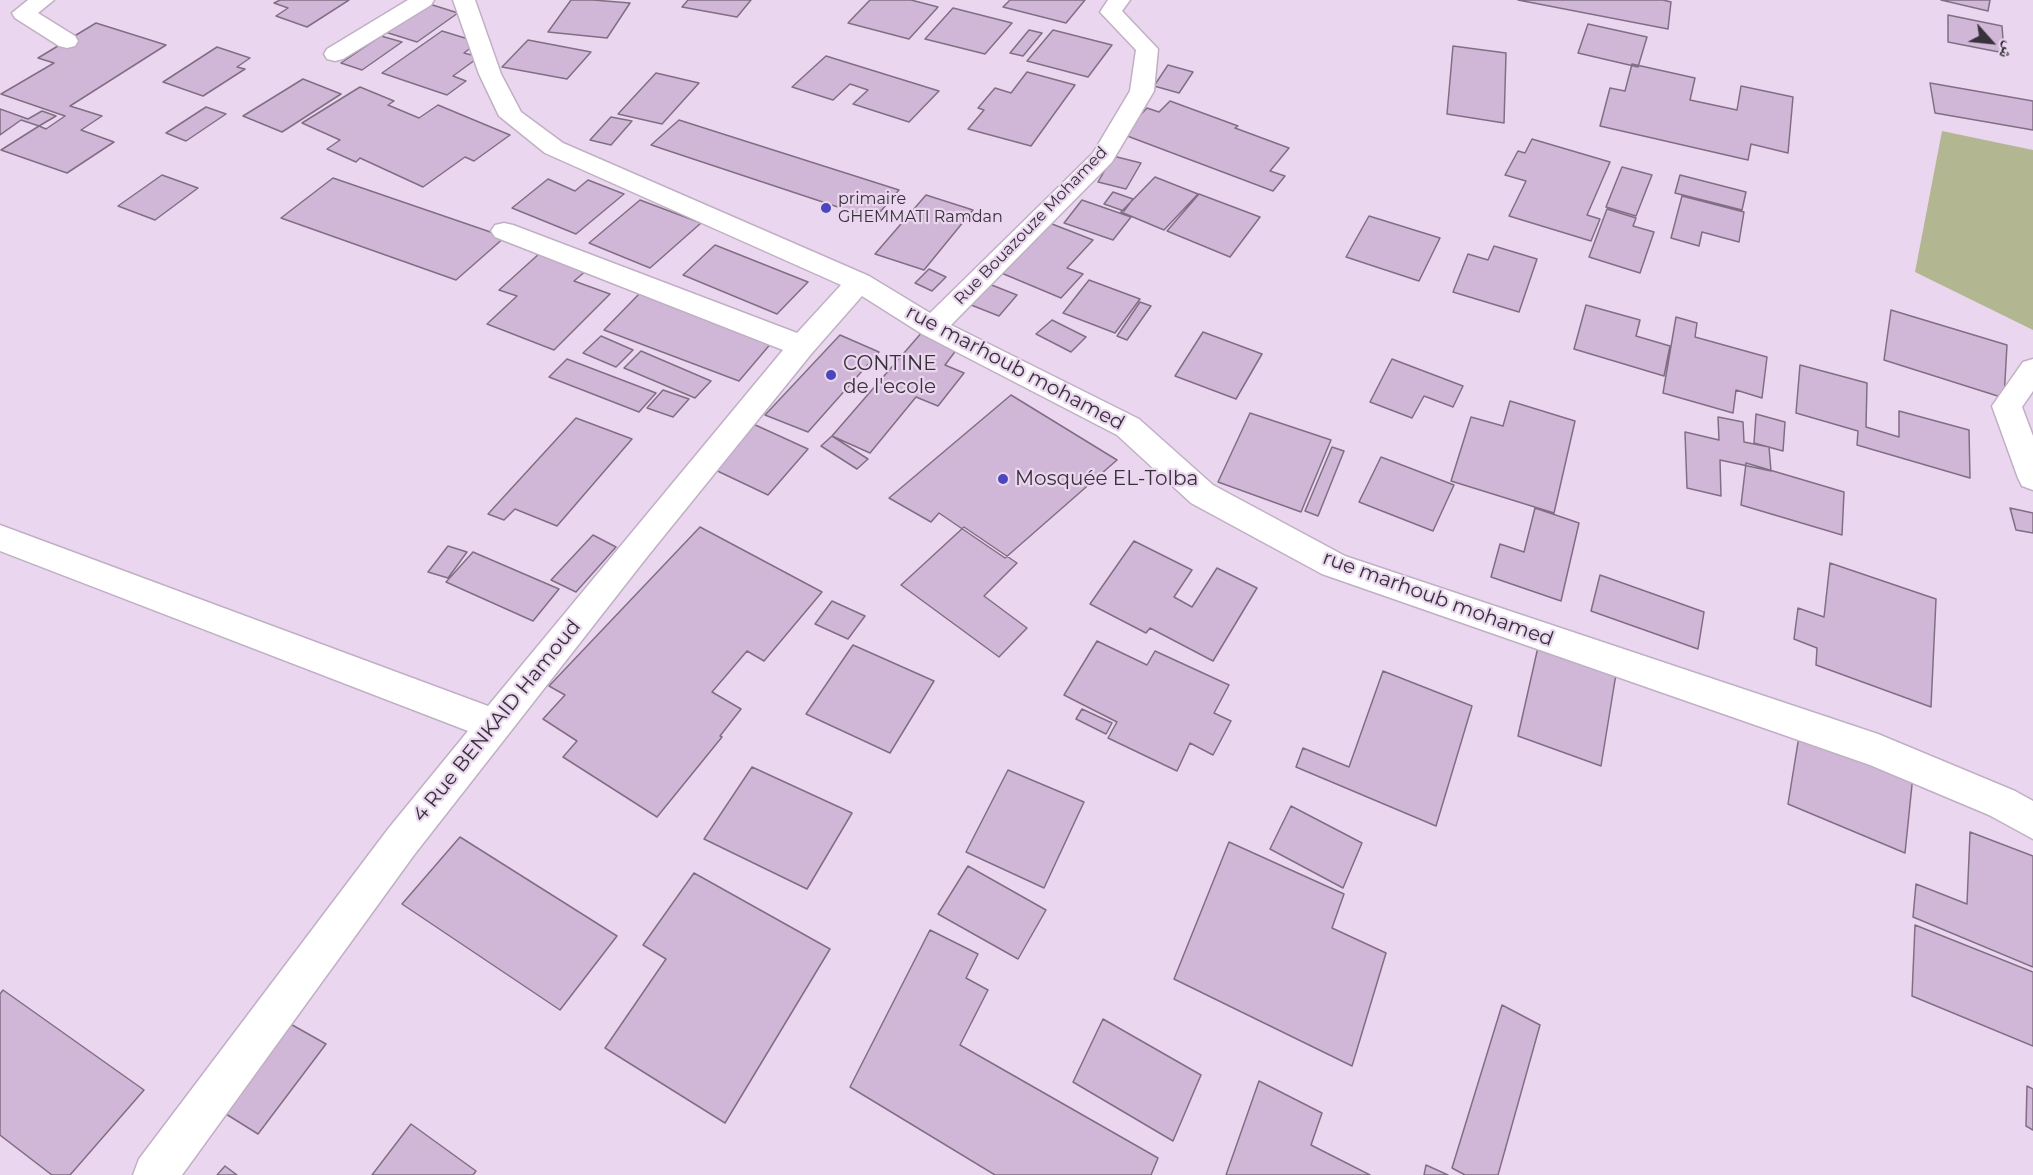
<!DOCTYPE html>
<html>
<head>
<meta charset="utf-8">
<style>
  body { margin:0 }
  #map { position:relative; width:2033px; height:1175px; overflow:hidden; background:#ead7ef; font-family:Montserrat,"Noto Naskh Arabic",sans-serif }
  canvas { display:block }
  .north { position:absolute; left:1961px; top:12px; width:60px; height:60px; -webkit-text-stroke:4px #ead7ef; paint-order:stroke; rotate:117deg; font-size:16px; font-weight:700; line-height:24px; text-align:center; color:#38313a }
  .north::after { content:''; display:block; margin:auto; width:21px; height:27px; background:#38313a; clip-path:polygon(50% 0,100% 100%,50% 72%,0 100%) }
</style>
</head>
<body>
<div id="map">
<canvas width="2033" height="1175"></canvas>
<div class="north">ش</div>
</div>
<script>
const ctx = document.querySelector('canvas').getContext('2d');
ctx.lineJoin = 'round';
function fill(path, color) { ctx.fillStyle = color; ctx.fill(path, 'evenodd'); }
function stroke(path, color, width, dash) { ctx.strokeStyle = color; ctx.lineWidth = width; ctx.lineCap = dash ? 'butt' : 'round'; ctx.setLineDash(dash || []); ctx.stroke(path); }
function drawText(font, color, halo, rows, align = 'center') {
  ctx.font = font + ' Montserrat,sans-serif'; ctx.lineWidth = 4.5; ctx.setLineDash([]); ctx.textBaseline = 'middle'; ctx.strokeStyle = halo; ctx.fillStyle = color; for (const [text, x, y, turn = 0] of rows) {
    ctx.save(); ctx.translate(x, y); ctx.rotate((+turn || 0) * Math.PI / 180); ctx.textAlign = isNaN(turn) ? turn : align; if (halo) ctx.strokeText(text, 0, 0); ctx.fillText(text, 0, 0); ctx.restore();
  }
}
fill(new Path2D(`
  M1942 131 2033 150V330L1915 272Z`), '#b2b691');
const building = new Path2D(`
  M280 0H349L307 27 276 16 288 8 274 3Z
  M571 0H593L630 3 607 38 548 32Z
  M688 0H751L737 17 682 7Z
  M870 0H911L938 7 909 39 848 23Z
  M1010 0H1085L1066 23 1003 7Z
  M1518 0H1663L1671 2 1668 29Z
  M1941 0H1990L1988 11Z
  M423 2 458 13 417 42 382 31Z
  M953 8 1012 23 985 54 925 39Z
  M1948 15 2002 26 2004 53 1948 42Z
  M96 23 166 45 70 106 102 116 81 130 114 142 67 173 1 150 39 126 21 120 0 135V109L28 119 42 111 56 116 39 126 46 129 65 116 1 94 54 63 38 58Z
  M1588 24 1647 37 1638 67 1578 53Z
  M1029 30 1042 33 1023 56 1010 53Z
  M1053 30 1112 45 1088 77 1027 61Z
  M442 31 478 42 464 53 479 57 453 76 466 81 447 95 382 73Z
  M381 36 402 42 362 70 341 63Z
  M528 40 591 52 567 79 502 67Z
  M1453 46 1506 53 1504 123 1447 114Z
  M217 47 250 58 237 67 245 69 203 96 163 82Z
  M826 56 939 91 909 122 853 104 868 90 850 84 833 100 792 87Z
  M1632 64 1695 78 1690 100 1737 110 1741 86 1793 97 1788 153 1751 144 1748 160 1600 126 1610 88 1625 91Z
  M1168 65 1193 72 1179 93 1154 86Z
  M1027 72 1075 85 1031 146 968 129 984 110 978 108 995 88 1011 93Z
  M656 73 699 83 662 124 618 114Z
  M303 79 341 94 282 132 243 116Z
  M1930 83 2033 101V130L1935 113Z
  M360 87 394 101 388 105 419 118 438 105 510 135 474 161 465 157 423 187 360 158 356 162 327 149 340 140 302 123Z
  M1170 101 1238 126 1235 128 1289 148 1270 171 1285 176 1273 191 1122 134 1147 108 1159 112Z
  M206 107 226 114 186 141 166 133Z
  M611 117 632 121 611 145 590 140Z
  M679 120 899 190 874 219 651 145Z
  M1532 139 1610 162 1587 215 1600 219 1591 241 1509 216 1526 181 1505 175 1518 151 1525 153Z
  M1113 156 1141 163 1126 189 1098 182Z
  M1622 167 1652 175 1636 216 1606 207Z
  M162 175 198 188 155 220 118 206Z
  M1680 175 1746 192 1742 210 1675 193Z
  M1155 177 1198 194 1164 230 1121 212Z
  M333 178 505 237 456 280 281 218Z
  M548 179 575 191 588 180 624 194 576 234 512 208Z
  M1113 192 1133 199 1124 211 1104 204Z
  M1199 194 1260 217 1230 257 1167 231Z
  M926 195 973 210 924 270 875 254Z
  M1682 196 1744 212 1739 242 1702 232 1699 246 1671 238Z
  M640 200 701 223 650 268 589 243Z
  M1082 200 1131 217 1113 240 1064 223Z
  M1607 209 1636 218 1633 226 1654 232 1640 273 1589 257Z
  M1369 216 1440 238 1419 281 1346 257Z
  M1047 222 1093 240 1067 268 1083 274 1061 298 999 272Z
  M715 245 808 282 777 314 683 275Z
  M1494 246 1537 259 1519 312 1453 292 1468 254 1488 260Z
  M540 253 587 270 574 281 610 294 554 350 487 324 517 296 499 290Z
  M929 269 946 277 932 291 915 283Z
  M1089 280 1140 299 1115 333 1063 313Z
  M984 282 1017 295 999 316 966 303Z
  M640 293 773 341 739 381 604 330Z
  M1140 302 1151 306 1127 340 1117 336Z
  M1586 305 1640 320 1636 336 1670 346 1664 376 1574 349Z
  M1891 310 2007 345 2004 398 1884 360Z
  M1676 317 1697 323 1695 337 1767 357 1762 398 1736 390 1733 413 1663 393Z
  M1052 320 1086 337 1071 352 1036 334Z
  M923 331 960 345 945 365 964 373 938 406 916 397 870 453 832 436Z
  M1203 332 1262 354 1236 399 1175 376Z
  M840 335 879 352 808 432 765 415Z
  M601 336 633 350 616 367 583 353Z
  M641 351 711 381 695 398 624 368Z
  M567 359 656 393 639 412 549 377Z
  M1392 359 1463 386 1453 407 1424 396 1412 418 1370 402Z
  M1800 365 1867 383 1866 427 1899 437V411L1969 430 1970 478 1857 445 1858 431 1796 413Z
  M663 390 689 399 673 417 647 408Z
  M1011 395 1117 460 1005 558 939 513 931 522 889 498Z
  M1510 401 1575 421 1554 513 1451 481 1471 417 1503 426Z
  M1250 413 1331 440 1301 512 1218 482Z
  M1756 414 1785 422 1783 451 1754 443Z
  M1718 417 1743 422 1744 442 1769 447 1771 471 1720 460 1721 496 1687 488 1685 432 1719 440Z
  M576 418 632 439 557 526 515 509 504 520 488 514Z
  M751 423 808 449 768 495 709 467Z
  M832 436 868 459 857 469 821 446Z
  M1332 447 1344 451 1318 516 1305 511Z
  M1381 457 1454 485 1433 531 1359 502Z
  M1746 463 1844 492 1842 535 1741 505Z
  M1535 508 1579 523 1561 601 1491 577 1500 544 1524 552Z
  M2010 508 2033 513V533L2016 530Z
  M700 527 822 592 764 661 747 651 712 692 741 709 720 736 722 737 657 817 563 757 577 741 543 719 565 695 549 686Z
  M964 527 1017 563 984 596 1027 628 999 657 901 585Z
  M593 535 616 547 576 592 551 580Z
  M1134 541 1192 570 1174 597 1192 607 1217 568 1257 588 1213 661 1150 628 1146 633 1090 604Z
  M448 546 467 552 448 578 428 572Z
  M473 552 559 589 533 621 446 582Z
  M1830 563 1936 599 1931 707 1816 665 1817 648 1794 639 1798 608 1824 617Z
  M1600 575 1704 612 1698 649 1591 611Z
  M832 601 865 616 848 639 815 624Z
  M1097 641 1147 665 1155 651 1229 685 1214 713 1231 721 1213 755 1190 743 1177 771 1108 738 1117 722 1064 695Z
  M853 645 934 681 890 753 806 714Z
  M1538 647 1616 674 1601 766 1518 736Z
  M1383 671 1472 706 1436 826 1296 767 1303 748 1349 767Z
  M1082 709 1112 723 1106 734 1076 719Z
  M1800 730 1913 775 1905 853 1788 804Z
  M752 767 852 813 807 889 704 839Z
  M1008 770 1084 802 1044 888 966 852Z
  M1291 806 1362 843 1343 888 1270 849Z
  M1970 832 2033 856V967L1913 917 1916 884 1967 904Z
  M460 837 617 936 560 1010 402 904Z
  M1229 842 1344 894 1332 928 1386 953 1352 1066 1174 979Z
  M968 866 1046 910 1018 959 938 914Z
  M694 873 830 949 725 1123 605 1048 666 959 643 945Z
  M1915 925 2033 972V1046L1912 996Z
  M930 930 978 954 966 978 988 990 960 1045 1158 1158 1151 1175H995L850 1087Z
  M3 990 144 1090 70 1175H52L0 1135V994Z
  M1502 1005 1540 1025 1498 1175H1465L1452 1168Z
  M1103 1019 1201 1075 1173 1141 1073 1082Z
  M287 1022 326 1044 258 1134 218 1109Z
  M1259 1081 1322 1113 1311 1145 1370 1175H1226Z
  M2027 1086 2033 1089V1130L2026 1126Z
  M411 1124 476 1171 473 1175H372Z
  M1426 1165 1448 1175H1424Z
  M225 1166 237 1175H217Z`);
fill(building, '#d1b7d7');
stroke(building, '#806f84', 1.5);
const minor = new Path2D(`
  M28 0H54L38 13 75 36 78 41 75 46 67 48 59 46 15 18 12 13Z
  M408 0H434L431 5 343 59 335 61 327 59 324 54 327 49Z
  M453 0H475L501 74 521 112 563 143 869 276 930 313 1093 153 1130 91 1136 50 1100 12 1108 0H1130L1122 11 1158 49 1154 91 1112 162 951 325 1139 419 1213 485 1345 556 1878 734 2015 791 2033 801V839L1989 815 1870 765 1322 574 1191 503 1117 435 922 334 862 296 812 353 647 557 414 855 182 1175H133L139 1159 388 829 468 731 0 551V525L488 706 783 350 495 237 491 231 495 225 504 223 513 225 797 333 841 285 545 153 499 116 479 74Z
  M2033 359V391L2022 407 2033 436V490L2022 486 2018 478 1992 406 2023 362Z`);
stroke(minor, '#c1afc5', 3);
fill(minor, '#fff');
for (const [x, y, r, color] of [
  [826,208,6,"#4c46bd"],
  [831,375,6,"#4c46bd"],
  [1003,479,6,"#4c46bd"]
]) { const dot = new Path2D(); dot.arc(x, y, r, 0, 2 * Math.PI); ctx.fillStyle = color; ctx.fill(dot); stroke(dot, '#ead7ef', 2); }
drawText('16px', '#38313a', '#ead7ef', [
  ["primaire",838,199],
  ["GHEMMATI Ramdan",838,217]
], 'left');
drawText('16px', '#38313a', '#ead7ef', [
  ["Rue Bouazouze Mohamed",1031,226,-46]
]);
drawText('20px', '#38313a', '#ead7ef', [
  ["CONTINE",843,364],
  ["de l'ecole",843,387],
  ["Mosquée EL-Tolba",1015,479]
], 'left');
drawText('20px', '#38313a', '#ead7ef', [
  ["rue marhoub mohamed",1015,368,28],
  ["rue marhoub mohamed",1438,599,20],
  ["4 Rue BENKAID Hamoud",497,721,-51]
]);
</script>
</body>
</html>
